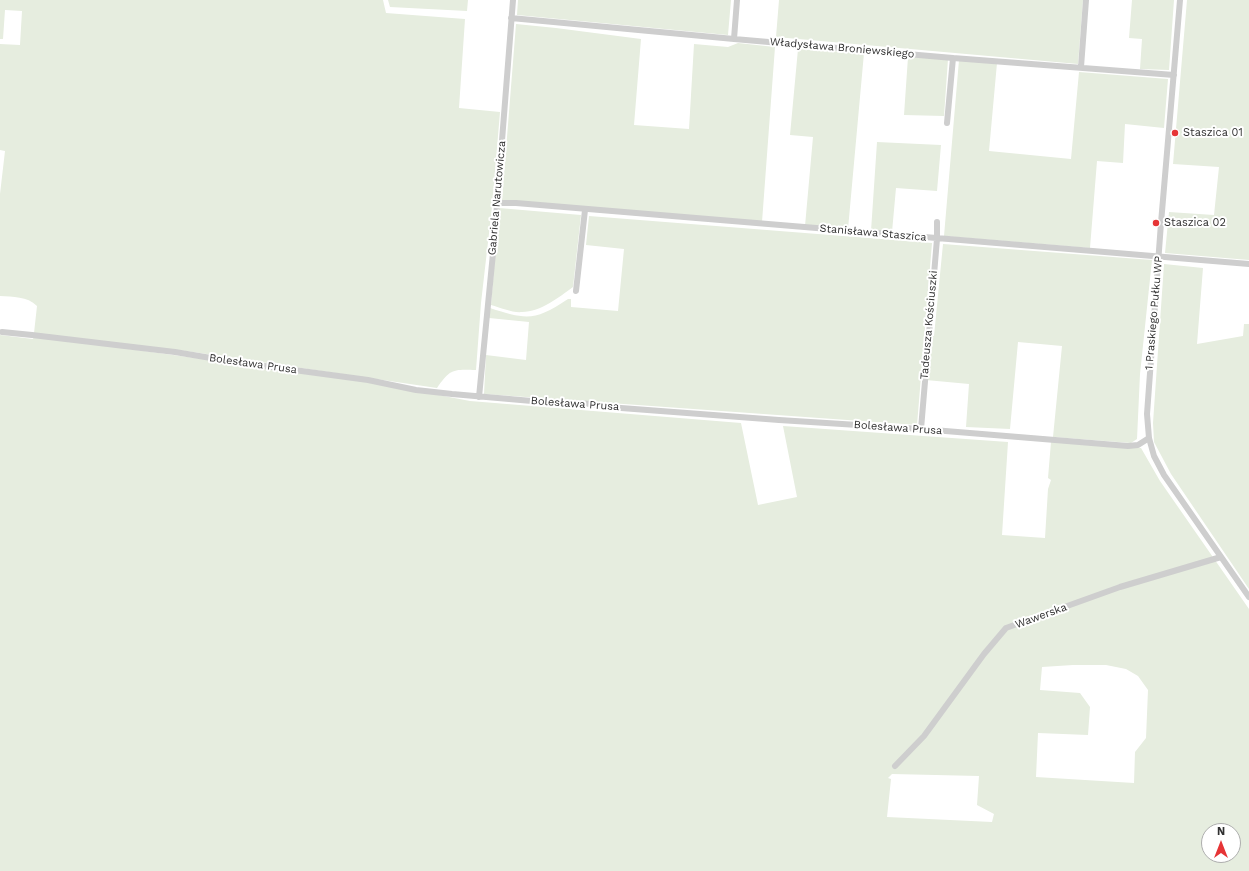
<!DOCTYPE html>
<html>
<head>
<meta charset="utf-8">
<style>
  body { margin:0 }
  #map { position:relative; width:1249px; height:871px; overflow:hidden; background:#fff; font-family:"Work Sans",sans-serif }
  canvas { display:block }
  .north { position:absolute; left:1201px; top:823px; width:40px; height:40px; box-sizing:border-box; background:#fff; border:1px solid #adadad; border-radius:50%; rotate:0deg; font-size:11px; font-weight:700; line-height:16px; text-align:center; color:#313131 }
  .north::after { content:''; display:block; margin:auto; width:14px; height:18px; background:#e63436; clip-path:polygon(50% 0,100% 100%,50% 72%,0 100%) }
</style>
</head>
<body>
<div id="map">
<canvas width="1249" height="871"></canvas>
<div class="north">N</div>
</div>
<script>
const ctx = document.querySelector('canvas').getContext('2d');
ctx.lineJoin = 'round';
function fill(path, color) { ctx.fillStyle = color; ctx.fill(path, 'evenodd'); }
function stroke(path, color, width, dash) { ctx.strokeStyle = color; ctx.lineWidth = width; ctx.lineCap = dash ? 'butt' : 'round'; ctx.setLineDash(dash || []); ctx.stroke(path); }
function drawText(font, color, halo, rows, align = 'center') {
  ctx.font = font + ' "Work Sans",sans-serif'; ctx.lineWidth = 4; ctx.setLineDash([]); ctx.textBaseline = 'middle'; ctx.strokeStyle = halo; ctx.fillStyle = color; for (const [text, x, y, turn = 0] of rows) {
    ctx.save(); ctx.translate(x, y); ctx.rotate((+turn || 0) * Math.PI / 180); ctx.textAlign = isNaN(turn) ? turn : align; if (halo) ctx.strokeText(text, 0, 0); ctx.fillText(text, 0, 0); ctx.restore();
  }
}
fill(new Path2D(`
  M0 0H383L386 13 465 19 459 108 500 112 492 207 481 303 476 370C453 369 450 369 437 388L186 351 34 333 37 306C27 296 13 297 0 296V194L5 151 0 150V44L20 45 22 11 5 10 3 39H0Z
  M388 0H468L467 11 390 7Z
  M518 0H731L728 35 517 15Z
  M779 0H1083L1078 64 776 37Z
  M1132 0H1174L1169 70 1140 69 1142 39 1129 38Z
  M1187 0H1249V260L1165 253 1169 212 1214 215 1219 167 1173 164Z
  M516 24 556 28 641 39 634 125 689 129 694 44 728 47 738 43 775 47 762 222 502 200Z
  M798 49 864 53 848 229 805 226 813 137 790 135Z
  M908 57 948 59 944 116 904 115Z
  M959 60 997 63 989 151 1071 159 1079 72 1168 79 1164 128 1125 124 1123 163 1097 161 1090 248 944 236Z
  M877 142 941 145 937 191 896 188 892 232 871 231Z
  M499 208 581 215 573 287C559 297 541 312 522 312 513 313 501 308 491 305Z
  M589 216 932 243 917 425 484 394 486 355 526 360 529 322 489 318 490 308C527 320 535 321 568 299H571V307L618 311 624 249 586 245Z
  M943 244 1152 260 1140 374 1137 439 1131 443 1053 437 1062 346 1018 342 1010 429 966 427 969 384 926 380 930 336H934Z
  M1164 264 1203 268 1197 344 1243 336 1244 324H1249V589L1171 474 1154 442 1153 423Z
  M0 335 33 339 34 336 371 382 470 401 741 423 758 505 797 497 783 426 1008 442 1002 535 1045 538 1048 489 1051 480 1048 478 1051 442 1141 448 1160 481 1249 609V871H0ZM1073 665H1106L1126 669 1138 676 1148 690 1146 738 1135 752 1134 783 1036 777 1038 733 1088 735 1090 707 1080 693 1040 690 1042 667ZM892 774 979 776 977 805 994 814 992 822 887 817 891 779 888 778ZM1209 831H1233V855H1209Z`), '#e6eddf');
stroke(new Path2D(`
  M1180 0 1161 223 1147 414 1149 438 1154 456 1164 475 1249 597
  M511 18 734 39 953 58 1174 75
  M734 39 737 0
  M1081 67 1086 0
  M947 123 953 58
  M497 203H516L1249 264
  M576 291 585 210
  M2 332 32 335 175 352 235 362 368 380 416 390 452 394 532 401 592 404 608 407 779 420 921 429 1128 446 1138 445 1149 438
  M479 397 494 243 513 0
  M921 429 937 239V222
  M895 766 924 736 984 654 1006 628 1120 587 1221 557`), '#cecece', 6);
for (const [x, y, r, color] of [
  [1175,133,4,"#e63436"],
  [1156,223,4,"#e63436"]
]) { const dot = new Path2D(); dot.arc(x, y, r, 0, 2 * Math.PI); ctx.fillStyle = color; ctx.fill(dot); stroke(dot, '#fff', 1.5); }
drawText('11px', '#313131', '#fff', [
  ["Władysława Broniewskiego",842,48,5],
  ["Gabriela Narutowicza",497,198,-85],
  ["Stanisława Staszica",873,233,5],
  ["1 Praskiego Pułku WP",1154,313,-85],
  ["Tadeusza Kościuszki",929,325,-85],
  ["Bolesława Prusa",253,364,8],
  ["Bolesława Prusa",575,404,4],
  ["Bolesława Prusa",898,428,4],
  ["Wawerska",1041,616,-20]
]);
drawText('11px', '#313131', '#fff', [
  ["Staszica 01",1183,133],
  ["Staszica 02",1164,223]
], 'left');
</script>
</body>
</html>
